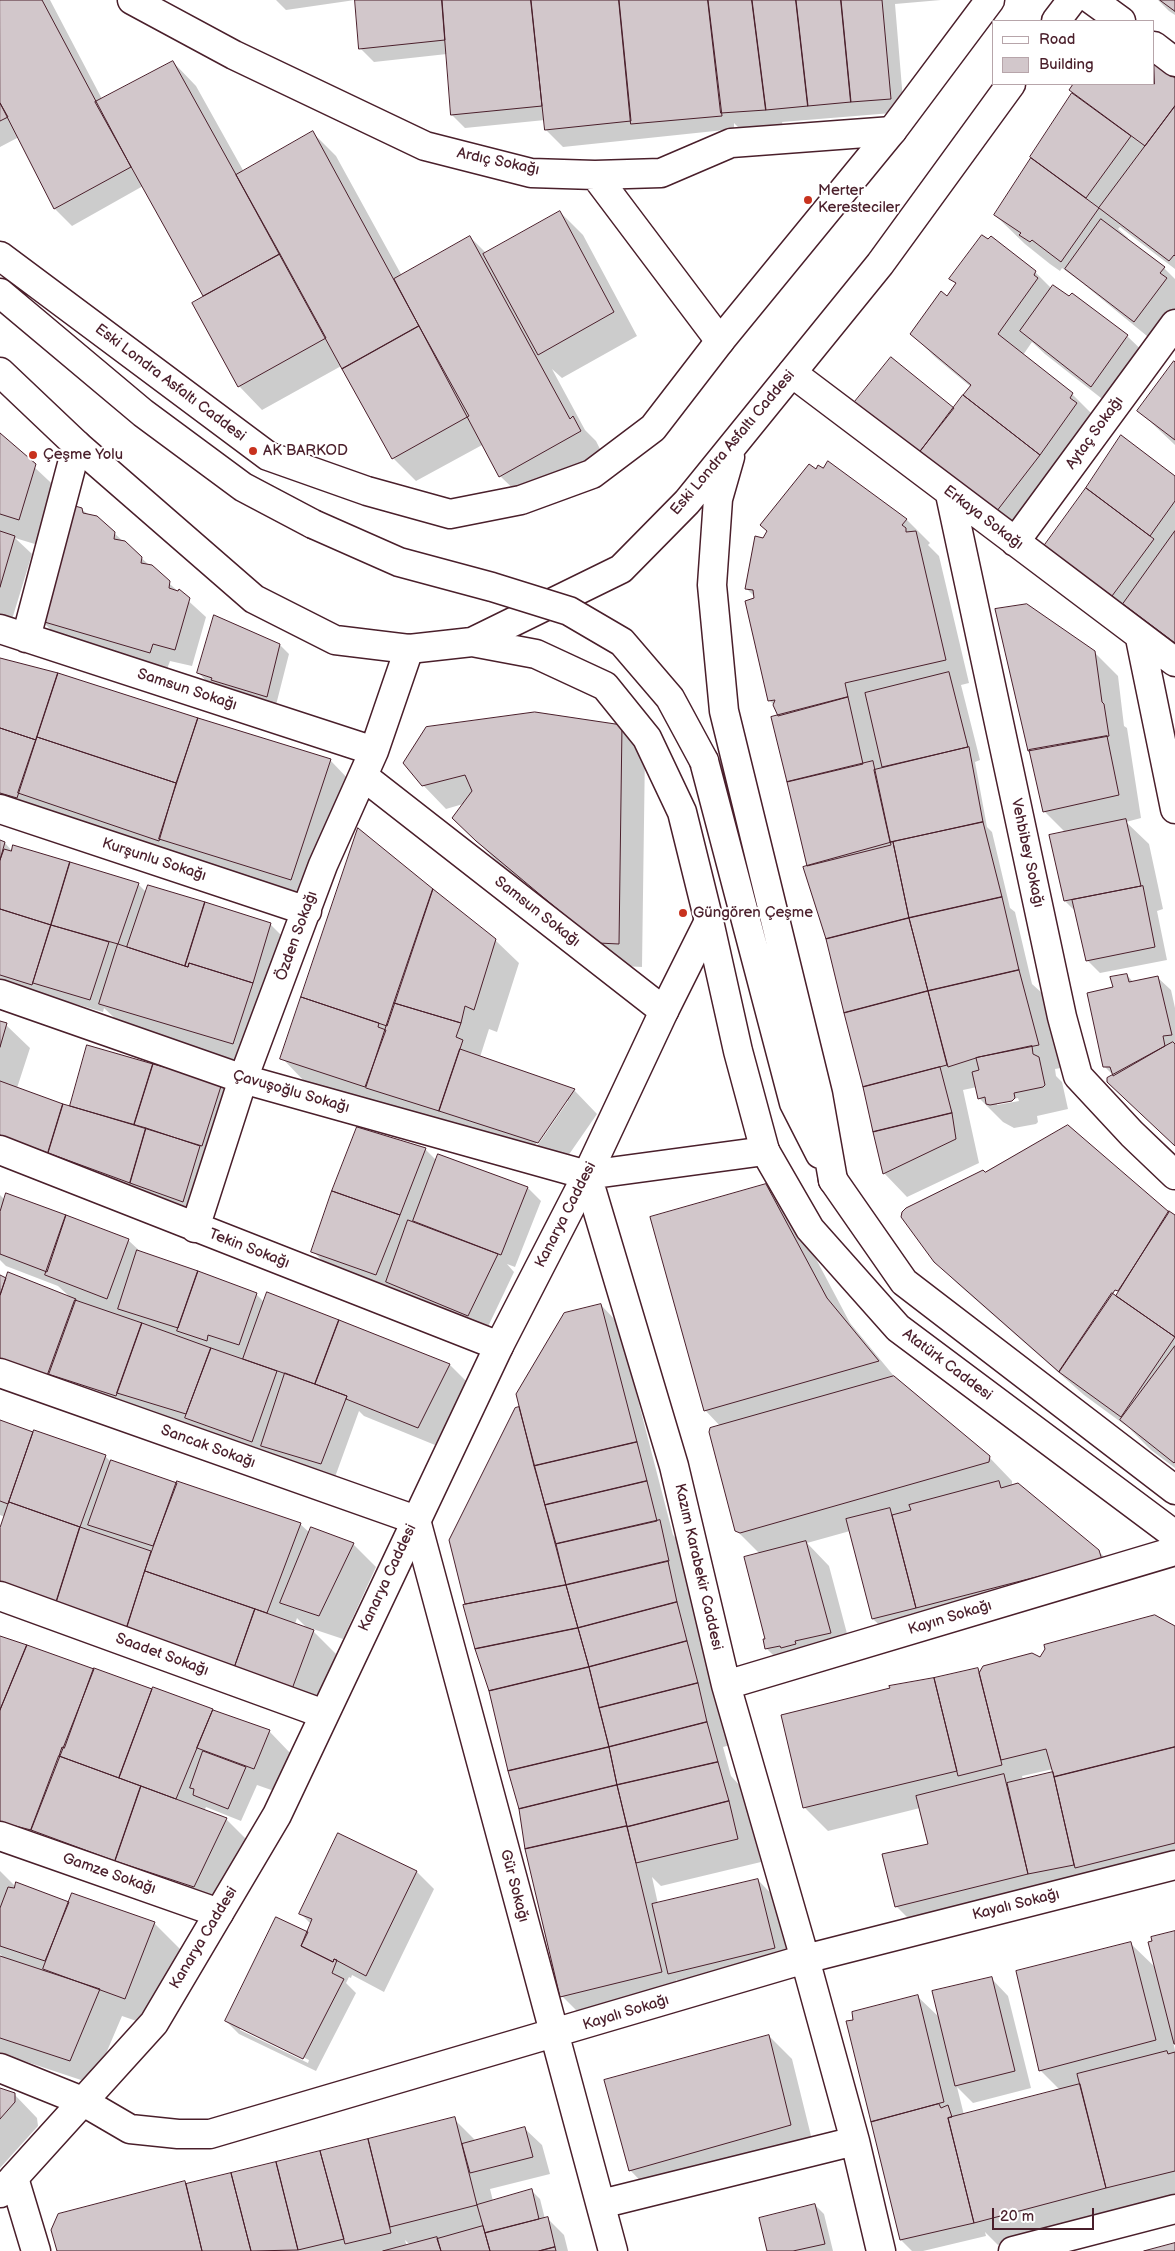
<!DOCTYPE html>
<html>
<head>
<meta charset="utf-8">
<style>
  body { margin:0 }
  #map { position:relative; width:1175px; height:2251px; overflow:hidden; background:#fff; font-family:"Balsamiq Sans",sans-serif }
  canvas { display:block }
  .legend { position:absolute; left:992px; top:20px; width:162px; height:65px; box-sizing:border-box; background:#fff; border:1px solid #b7a5aa; margin:0; padding:6px 9px; list-style:none; font-size:15px; color:#4a1f2b }
  .legend li { display:flex; align-items:center; gap:10px; height:25px }
  .legend b { width:25px; border:1px solid #b7a5aa }
  .scale { position:absolute; left:992px; top:2208px; width:102px; height:22px; box-sizing:border-box; border:2px solid #4a1f2b; border-top:0; padding-left:6px; font-size:15px; line-height:18px; white-space:nowrap; color:#4a1f2b; -webkit-text-stroke:4px #fff; paint-order:stroke }
</style>
</head>
<body>
<div id="map">
<canvas width="1175" height="2251"></canvas>
<ul class="legend">
<li><b style="height:6px;background:#fff"></b>Road</li>
<li><b style="height:14px;background:#d2c7cb"></b>Building</li>
</ul>
<div class="scale">20 m</div>
</div>
<script>
const ctx = document.querySelector('canvas').getContext('2d');
ctx.lineJoin = 'round';
function fill(path, color) { ctx.fillStyle = color; ctx.fill(path, 'evenodd'); }
function stroke(path, color, width, dash) { ctx.strokeStyle = color; ctx.lineWidth = width; ctx.lineCap = dash ? 'butt' : 'round'; ctx.setLineDash(dash || []); ctx.stroke(path); }
function drawText(font, color, halo, rows, align = 'center') {
  ctx.font = font + ' "Balsamiq Sans",sans-serif'; ctx.lineWidth = 4; ctx.setLineDash([]); ctx.textBaseline = 'middle'; ctx.strokeStyle = halo; ctx.fillStyle = color; for (const [text, x, y, turn = 0] of rows) {
    ctx.save(); ctx.translate(x, y); ctx.rotate((+turn || 0) * Math.PI / 180); ctx.textAlign = isNaN(turn) ? turn : align; if (halo) ctx.strokeText(text, 0, 0); ctx.fillText(text, 0, 0); ctx.restore();
  }
}
fill(new Path2D(`
  M0 0H50L102 99 173 62 196 86 244 172 313 133 336 156 402 276 470 237 486 253 560 212 583 235 637 336 562 378 552 369 585 430 596 441 603 455 524 499 500 476 484 444 416 481 393 458 343 365 262 410 239 386 204 297 143 186 72 226 55 209 19 137 0 147Z
  M276 0H355L286 10Z
  M356 0H941L895 4 904 112 782 122 783 126 740 129 734 123V129L563 147 546 130 545 120 465 128 452 115 447 54 374 62 360 48Z
  M1158 0H1175V15L1169 11Z
  M1154 62 1175 78V269L1120 227 1118 229 1128 238 1127 240 1164 268 1175 279V322L1158 345 1081 282 1062 268 1060 271 1050 264 1025 244 995 215 1073 93 1070 90 1075 84H1154Z
  M1035 272 1052 289 1127 336 1151 359 1115 409 1045 354 1032 342 1023 355 1072 394 1096 418 1017 539 878 428 954 409 971 387 935 357 912 334 947 297 957 284 951 279Z
  M1175 362V445L1139 411Z
  M0 435 64 495 48 548 15 538 32 554 10 626 0 623Z
  M828 463 907 520 930 543 928 545 939 556 969 683 961 685 980 760 975 762 987 827 992 832 1010 908 1015 912 1032 984 1043 994 1061 1068 1055 1069 1056 1076 1062 1082 1068 1109 1037 1116 1038 1122 1036 1124 1014 1128 1003 1122 979 1098 977 1087 963 1090 979 1163 907 1197 884 1173 809 867 780 716 775 706 769 700 755 597 746 588 764 539 816 471 823 470ZM1018 1098 1019 1101 997 1105V1102Z
  M1175 477V648L1148 627 1131 611 1130 613 1063 563 1046 546Z
  M81 509 114 533 206 617 192 666 170 661 167 669 58 637 41 620Z
  M280 645 289 654 276 705 221 689 217 684 207 682 199 673Z
  M1094 652 1118 676 1124 726 1127 728 1141 818 1126 822 1149 844 1163 909 1157 911 1167 960 1100 973 1087 960 1076 912 1065 901 1066 833 1044 811Z
  M0 659 58 675 199 721 330 760 353 784 314 903 0 804Z
  M622 727 645 750 642 967 622 966 501 865 453 818 463 804 446 809 423 785Z
  M0 842 5 843 12 851 138 884 146 892 270 924 294 948 256 1066 124 1027 104 1008 103 1012 58 999 55 1008 0 989ZM45 939H48L36 978 33 977Z
  M495 940 519 963 497 1032 489 1029 480 1057 574 1090 597 1114 561 1166 305 1082 282 1058ZM565 1101H568L535 1149 533 1148Z
  M1127 975 1133 982 1157 977 1171 990 1175 1008V1146L1108 1082 1114 1076 1104 1066 1114 988Z
  M0 1023 6 1025 30 1048 17 1088 75 1109 71 1106 221 1084 245 1107 206 1224 0 1149Z
  M425 1149 437 1161 439 1156 528 1188 541 1201 515 1267 507 1264 514 1272 485 1333 336 1275 313 1251Z
  M985 1174 1175 1218V1468L1151 1450 1129 1428 1084 1395 959 1285 935 1261ZM1115 1288 1120 1290 1116 1298 1111 1294Z
  M766 1185 789 1208 850 1323 898 1381 989 1457 1012 1481V1486L1098 1551 1116 1568 897 1642 873 1619 850 1531 807 1543 829 1566 853 1656 790 1672 766 1648 760 1554 736 1530 721 1427 705 1410Z
  M0 1195 5 1200 128 1240 142 1253 256 1294 264 1302 450 1365 467 1382 435 1445 364 1416 359 1411 335 1477 0 1372V1277L70 1297 58 1286 6 1266 0 1260Z
  M601 1305 618 1323 673 1535 683 1545 730 1745 723 1747 731 1776 741 1787 761 1862 661 1886 652 1877 658 1904 758 1880 781 1904 797 1972 693 1997 676 1979 678 1989 579 2013 562 1996 520 1808 490 1691 476 1648 450 1540 516 1409 520 1408Z
  M0 1421 105 1456 112 1463 300 1524 310 1533 353 1544 376 1567 343 1639 310 1628 336 1654 315 1711 6 1604 0 1531 5 1517 0 1515ZM297 1618 308 1629 295 1624Z
  M1175 1627V1872L909 1919 896 1906 929 1844 920 1808 828 1831 804 1807 908 1685 977 1669 981 1672ZM1053 1769 1055 1777 1023 1780 1022 1776Z
  M0 1637 153 1689 269 1731 292 1755 277 1792 257 1785 241 1821 206 1807 204 1811 227 1820 250 1843 218 1909 0 1838Z
  M339 1835 417 1872 434 1889 384 1992 352 1975 351 1978 349 1977 346 1983 356 1993 316 2071 239 2034 226 2021 307 1932 311 1924 300 1913ZM240 2027 309 2060 308 2063 240 2030Z
  M0 1871 16 1887 68 1903 154 1923 183 1952 154 2027 122 2016 93 2084 0 2053V1957L5 1959 0 1954Z
  M1175 1932V2044L1173 2041 1175 2050V2200L998 2245 985 2232 986 2236 923 2251H912L901 2240 848 2022 917 1996 940 2018 991 1978 1008 1996 1031 2088 973 2103 957 2087 964 2115 1060 2090 1040 2070 1131 1944 1157 1969Z
  M769 2036 792 2059 814 2148 653 2194 630 2170Z
  M0 2090 14 2094 37 2118 38 2126 0 2168Z
  M454 2119 476 2141 524 2128 542 2145 550 2174 490 2189 493 2201 531 2190 540 2199 545 2219 547 2218 564 2235 568 2251H58L185 2182 188 2185ZM405 2240 411 2246 407 2247Z
  M815 2205 824 2214 833 2251H768Z`), '#0003');
const building = new Path2D(`
  M0 0H42L131 167 54 209 0 103Z
  M355 0H442L445 40 359 49Z
  M442 0H531L542 106 451 115Z
  M531 0H619L631 121 545 130Z
  M619 0H708L722 116 631 124Z
  M708 0H752L766 110 721 113Z
  M752 0H796L808 106 766 110Z
  M796 0H841L851 102 808 106Z
  M841 0H882L891 99 851 102Z
  M1160 0H1175V11Z
  M173 61 280 254 203 296 95 102Z
  M1154 61 1175 78V106L1145 146 1069 90 1073 84H1154Z
  M1072 93 1131 136 1086 198 1030 157Z
  M0 103 8 117 0 121Z
  M1175 106V256L1174 255 1169 261 1099 208Z
  M313 131 419 326 342 369 236 175Z
  M1031 158 1099 208 1061 262 1032 240 1030 242 1019 235 1021 233 994 215Z
  M560 211 614 312 538 355 483 254Z
  M1101 219 1165 267 1160 273 1167 278 1134 322 1065 269Z
  M982 235 988 239 991 236 1036 271 1034 275 1038 278 998 334 1073 393 1070 398 1077 403 1040 455 963 395 971 385 910 334 941 291 947 296 956 283 949 279Z
  M470 236 570 419 573 416 581 431 499 477 394 279Z
  M280 254 326 338 238 387 192 303Z
  M1053 285 1069 296 1072 293 1128 335 1091 387 1020 331Z
  M419 326 469 416 392 459 342 369Z
  M891 357 954 408 917 455 853 404Z
  M1174 361 1175 362V440L1137 411Z
  M963 395 1040 455 993 516 917 456Z
  M0 433 36 464 19 520 0 514Z
  M1121 435 1175 476V501L1150 536 1086 488Z
  M828 461 907 519 902 525 906 528V532L916 531 946 660 845 683 848 697 778 716 773 705 775 700 768 701 745 601 754 598 753 590 745 589 755 536 763 538 767 531 760 525 809 464 816 469 818 465 823 468Z
  M1086 488 1154 539 1112 596 1044 546Z
  M75 506 82 508 83 513 97 516 115 532 114 539 125 541 142 557 141 563 152 565 170 581 169 588 178 591 179 589 190 598 175 650 153 644 150 653 41 621Z
  M0 531 15 536 0 587Z
  M1175 531V643L1123 604Z
  M1027 604 1095 651 1102 702 1104 704 1109 736 1028 751 995 609Z
  M214 615 280 644 267 697 211 680 212 678 197 673Z
  M0 658 58 673 36 740 0 728Z
  M949 672 968 747 882 767 865 693Z
  M58 673 198 718 176 783 37 737Z
  M848 697 863 764 787 782 771 717Z
  M535 712 622 725 619 944 598 943 476 841 452 818 472 791 465 775 422 786 403 763 426 727Z
  M198 718 331 759 291 880 159 839Z
  M0 728 36 740 17 798 0 793Z
  M1107 736 1119 795 1043 812 1029 750Z
  M37 737 176 783 159 841 18 793Z
  M969 747 983 822 890 842 874 770Z
  M873 761 891 845 807 866 787 782Z
  M1126 819 1141 886 1064 901 1049 835Z
  M983 822 1002 897 909 918 893 842Z
  M358 828 433 889 387 1026 301 997Z
  M0 840 5 842 0 860Z
  M893 842 909 918 826 939 803 867Z
  M13 845 70 862 51 925 0 909V860L4 849 11 851Z
  M70 862 139 883 118 944 51 925Z
  M148 885 205 902 185 966 127 947Z
  M1143 886 1155 947 1086 961 1072 900Z
  M433 889 496 939 474 1010 465 1006 461 1023 394 1003Z
  M1002 897 1019 970 928 991 909 918Z
  M205 902 271 923 253 983 189 963 188 967 185 966Z
  M0 909 51 925 32 985 0 975Z
  M909 918 928 991 844 1013 826 939Z
  M51 925 109 942 90 1000 33 983Z
  M118 944 188 967 189 963 253 983 233 1044 99 1004Z
  M1019 970 1039 1045 979 1057 948 1067 928 991Z
  M1127 974 1129 982 1158 976 1172 1035 1163 1036 1165 1046 1113 1076 1110 1067H1103L1087 993 1113 987 1110 977Z
  M928 991 947 1065 863 1087 844 1013Z
  M301 997 379 1023 378 1027 386 1030 365 1087 280 1059Z
  M394 1003 461 1023 456 1037 463 1040 439 1111 366 1088Z
  M0 1021 7 1023 0 1047Z
  M1173 1042 1175 1044V1146L1107 1082V1078Z
  M87 1045 153 1064 134 1125 70 1106Z
  M1032 1046 1033 1054 1039 1057 1045 1085 1043 1087 1014 1093 1015 1098 1012 1101 990 1105 986 1104 985 1097 978 1099 972 1072 979 1070 976 1058Z
  M460 1049 575 1089 538 1143 439 1111Z
  M153 1064 222 1083 202 1146 134 1125Z
  M940 1067 952 1113 873 1132 863 1087Z
  M0 1081 63 1104 48 1153 0 1135Z
  M63 1104 146 1128 130 1183 48 1153Z
  M952 1113 956 1139 883 1174 873 1132Z
  M1068 1125 1169 1212 1118 1291 1115 1290 1059 1372 934 1262 901 1217 902 1212 906 1208 983 1170 985 1172Z
  M357 1127 426 1148 400 1215 332 1191Z
  M146 1128 200 1146 183 1202 130 1183Z
  M438 1154 528 1187 501 1255 413 1221Z
  M766 1184 827 1298 879 1361 704 1411 650 1217Z
  M332 1191 400 1215 376 1275 311 1252Z
  M6 1193 66 1215 47 1272 0 1254V1212Z
  M1169 1211 1175 1215V1337L1116 1296Z
  M66 1215 129 1239 107 1299 45 1275Z
  M408 1220 498 1254 468 1316 386 1282Z
  M137 1250 198 1271 178 1328 118 1309Z
  M198 1271 257 1293 239 1345 208 1335 207 1341 177 1331Z
  M8 1272 76 1299 48 1376 0 1360V1296Z
  M0 1275 6 1278 0 1295Z
  M267 1292 339 1320 315 1384 243 1359Z
  M1112 1293 1175 1337 1121 1417 1059 1372Z
  M75 1300 142 1323 116 1396 48 1374Z
  M601 1304 637 1442 534 1466 516 1394 564 1313Z
  M339 1320 450 1364 418 1428 346 1399 347 1396 315 1384Z
  M142 1323 211 1348 186 1414 117 1393Z
  M1175 1346V1462L1174 1463 1120 1420Z
  M211 1348 277 1371 252 1442 185 1418Z
  M285 1373 347 1396 321 1464 261 1446Z
  M894 1376 990 1456 989 1462 740 1533 735 1531 709 1432 710 1428Z
  M519 1407 566 1585 465 1604 449 1540 515 1408Z
  M0 1420 33 1432 8 1504 0 1501Z
  M34 1430 106 1455 80 1527 9 1502Z
  M637 1442 647 1481 545 1505 534 1466Z
  M111 1460 177 1483 153 1546 88 1525Z
  M177 1481 301 1523 267 1613 145 1571Z
  M647 1481 657 1521 556 1544 545 1505Z
  M999 1481 1001 1488 1018 1483 1099 1550 1102 1560 916 1608 892 1515 911 1510 909 1505Z
  M9 1502 80 1527 55 1606 0 1587V1528Z
  M890 1508 916 1608 872 1619 846 1519Z
  M660 1520 669 1561 566 1585 556 1544Z
  M80 1527 151 1551 126 1630 55 1606Z
  M311 1527 354 1543 319 1616 280 1603Z
  M806 1541 831 1633 795 1641 796 1644 781 1648 780 1646 765 1649 763 1639H765L744 1557Z
  M668 1561 677 1602 578 1628 566 1585Z
  M145 1571 255 1609 234 1668 126 1630Z
  M566 1585 578 1628 475 1649 463 1605Z
  M677 1602 687 1641 589 1667 578 1628Z
  M255 1609 314 1630 292 1689 234 1669Z
  M1155 1615 1175 1626V1747L1054 1777 1046 1749 1001 1760 979 1673 983 1666 1032 1653 1040 1657 1045 1649 1044 1645Z
  M578 1628 589 1667 489 1691 475 1649Z
  M0 1636 27 1645 0 1710Z
  M687 1641 698 1683 599 1708 589 1667Z
  M27 1645 94 1669 31 1830 0 1822V1710Z
  M589 1667 609 1747 508 1771 489 1691Z
  M94 1668 152 1689 119 1778 59 1756 62 1747 64 1748Z
  M978 1668 1002 1765 958 1776 934 1678Z
  M934 1678 957 1771 803 1808 781 1715 890 1688 889 1686Z
  M698 1683 707 1722 609 1747 599 1708Z
  M153 1687 213 1709 176 1799 119 1778Z
  M213 1710 270 1730 254 1769 197 1748Z
  M707 1722 718 1762 617 1785 609 1747Z
  M609 1747 617 1785 519 1809 508 1771Z
  M1175 1747V1843L1075 1868 1054 1777Z
  M203 1751 246 1767 228 1809 193 1795 194 1789 190 1788Z
  M59 1756 141 1786 115 1861 31 1830Z
  M718 1762 729 1801 627 1827 617 1785Z
  M1053 1772 1074 1865 1028 1874 1007 1783Z
  M1004 1774 1028 1874 895 1907 882 1854 928 1844 916 1796Z
  M617 1785 627 1826 525 1849 519 1809Z
  M141 1786 227 1818 194 1887 115 1861Z
  M729 1801 738 1839 636 1863 627 1827Z
  M627 1826 662 1972 560 1997 525 1849Z
  M338 1833 417 1871 366 1976 334 1959 333 1962 301 1946 312 1919 299 1914Z
  M758 1879 775 1948 668 1974 652 1904Z
  M16 1882 69 1902 45 1961 0 1946V1908L8 1887 14 1888Z
  M72 1893 155 1922 125 1999 43 1969Z
  M276 1917 308 1932 301 1946 333 1962 334 1959 337 1960 332 1973 344 1979 303 2059 225 2021Z
  M1175 1931V2044H1174L1148 1942 1152 1941 1151 1937Z
  M1131 1942 1156 2040 1039 2071 1016 1971Z
  M0 1956 100 1989 70 2061 0 2038Z
  M992 1977 1015 2071 955 2086 932 1991Z
  M918 1995 944 2102 871 2122 846 2021 853 2020 852 2012Z
  M769 2035 791 2125 629 2171 604 2080Z
  M1167 2051 1168 2054 1175 2052V2171L1106 2188 1077 2074Z
  M1080 2084 1106 2188 974 2223 948 2118Z
  M0 2088 15 2093V2102L0 2119Z
  M939 2104 941 2108 948 2105 952 2117 948 2118 974 2223 900 2240 871 2122Z
  M455 2117 477 2205 390 2227 368 2139Z
  M525 2127 533 2157 470 2173 462 2144Z
  M368 2139 391 2233 345 2244 320 2151Z
  M320 2151 344 2239 298 2250 276 2162Z
  M276 2162 298 2250 251 2251 231 2173Z
  M231 2173 251 2251H202L186 2184Z
  M185 2181 202 2251H57L51 2230 58 2214Z
  M532 2189 539 2219 485 2233 477 2205Z
  M815 2204 825 2244 793 2251H767L759 2218Z
  M548 2217 555 2247 539 2251H490L485 2233Z
  M483 2226 490 2251H441L437 2239Z
  M437 2237 441 2251H383Z
  M1175 2243V2251H1144Z
  M555 2247 556 2251H539Z`);
fill(building, '#d2c7cb');
stroke(building, '#4a1f2b', 1);
const minor = new Path2D(`
  M132 0 234 55 425 146 531 173 595 175 661 173 731 143 892 131
  M1092 0 1121 21
  M1154 46 1175 62
  M595 175 720 341
  M792 373 1175 662
  M950 494 1062 1017 1078 1076 1132 1134 1175 1175
  M1015 542 1175 324
  M0 629 374 751
  M26 638 77 445
  M1140 638 1175 809
  M363 776 664 1011
  M0 809 307 911
  M0 994 243 1079 587 1175 765 1151
  M0 1150 499 1346
  M587 1175 674 1466 726 1685 805 1959 855 2141 881 2251
  M195 1228 243 1079 323 865 374 751 409 649
  M0 1373 416 1520 613 2251
  M0 1596 324 1714
  M726 1685 1175 1551
  M0 1836 219 1913
  M0 2068 82 2101 130 2129 178 2134H210L805 1959 1175 1865
  M14 2178 36 2251
  M601 2204 855 2141
  M1013 2251 1175 2209`);
const tertiary = new Path2D(`
  M0 2193 154 2023 277 1815 499 1346 587 1175 664 1011 709 921`);
const secondary = new Path2D(`
  M765 1151 810 1229 898 1328 1175 1535
  M833 1180 904 1282 1175 1490`);
const primary = new Path2D(`
  M1056 21 1072 0
  M0 256 268 456 367 491 450 514 521 500 592 474 653 428 720 341 892 131 990 0
  M0 293 143 413 243 487 313 524
  M0 372 77 445 254 599 335 640 409 649 472 642 621 569 687 502 880 264 1011 84
  M730 457 718 499 712 585 724 711 818 1095 833 1180
  M472 642 536 654 605 686 647 738 682 812 709 921 738 1051 765 1151
  M704 761 794 1103 820 1154`);
stroke(minor, '#4a1f2b', 31);
stroke(tertiary, '#4a1f2b', 31);
stroke(secondary, '#4a1f2b', 31);
stroke(primary, '#4a1f2b', 31);
stroke(minor, '#fff', 28);
stroke(tertiary, '#fff', 28);
stroke(secondary, '#fff', 28);
stroke(primary, '#fff', 28);
const primaryBridge = new Path2D(`
  M313 524 399 562 492 587 569 611 622 642 670 698 704 761`);
stroke(primaryBridge, '#4a1f2b', 31, []);
stroke(primaryBridge, '#fff', 28);
for (const [x, y, r, color] of [
  [808,200,5,"#c8321e"],
  [253,451,5,"#c8321e"],
  [33,455,5,"#c8321e"],
  [683,913,5,"#c8321e"]
]) { const dot = new Path2D(); dot.arc(x, y, r, 0, 2 * Math.PI); ctx.fillStyle = color; ctx.fill(dot); stroke(dot, '#fff', 2); }
drawText('15px', '#4a1f2b', '#fff', [
  ["Ardıç Sokağı",498,162,12],
  ["Eski Londra Asfaltı Caddesi",170,383,37],
  ["Aytaç Sokağı",1095,433,-54],
  ["Eski Londra Asfaltı Caddesi",733,443,-50],
  ["Erkaya Sokağı",983,518,37],
  ["Samsun Sokağı",187,690,18],
  ["Vehbibey Sokağı",1027,853,78],
  ["Kurşunlu Sokağı",154,860,18],
  ["Samsun Sokağı",537,912,38],
  ["Özden Sokağı",297,936,-70],
  ["Çavuşoğlu Sokağı",291,1092,16],
  ["Kanarya Caddesi",566,1215,-63],
  ["Tekin Sokağı",249,1249,21],
  ["Atatürk Caddesi",947,1365,37],
  ["Sancak Sokağı",208,1447,20],
  ["Kazım Karabekir Caddesi",698,1567,77],
  ["Kanarya Caddesi",388,1578,-65],
  ["Kayın Sokağı",950,1618,-17],
  ["Saadet Sokağı",162,1655,20],
  ["Gamze Sokağı",109,1874,19],
  ["Gür Sokağı",514,1886,75],
  ["Kayalı Sokağı",1016,1905,-14],
  ["Kanarya Caddesi",204,1938,-59],
  ["Kayalı Sokağı",626,2013,-17]
]);
drawText('15px', '#4a1f2b', '#fff', [
  ["Merter",818,191],
  ["Keresteciler",818,208],
  ["AK BARKOD",263,451],
  ["Çeşme Yolu",43,455],
  ["Güngören Çeşme",693,913]
], 'left');
</script>
</body>
</html>
